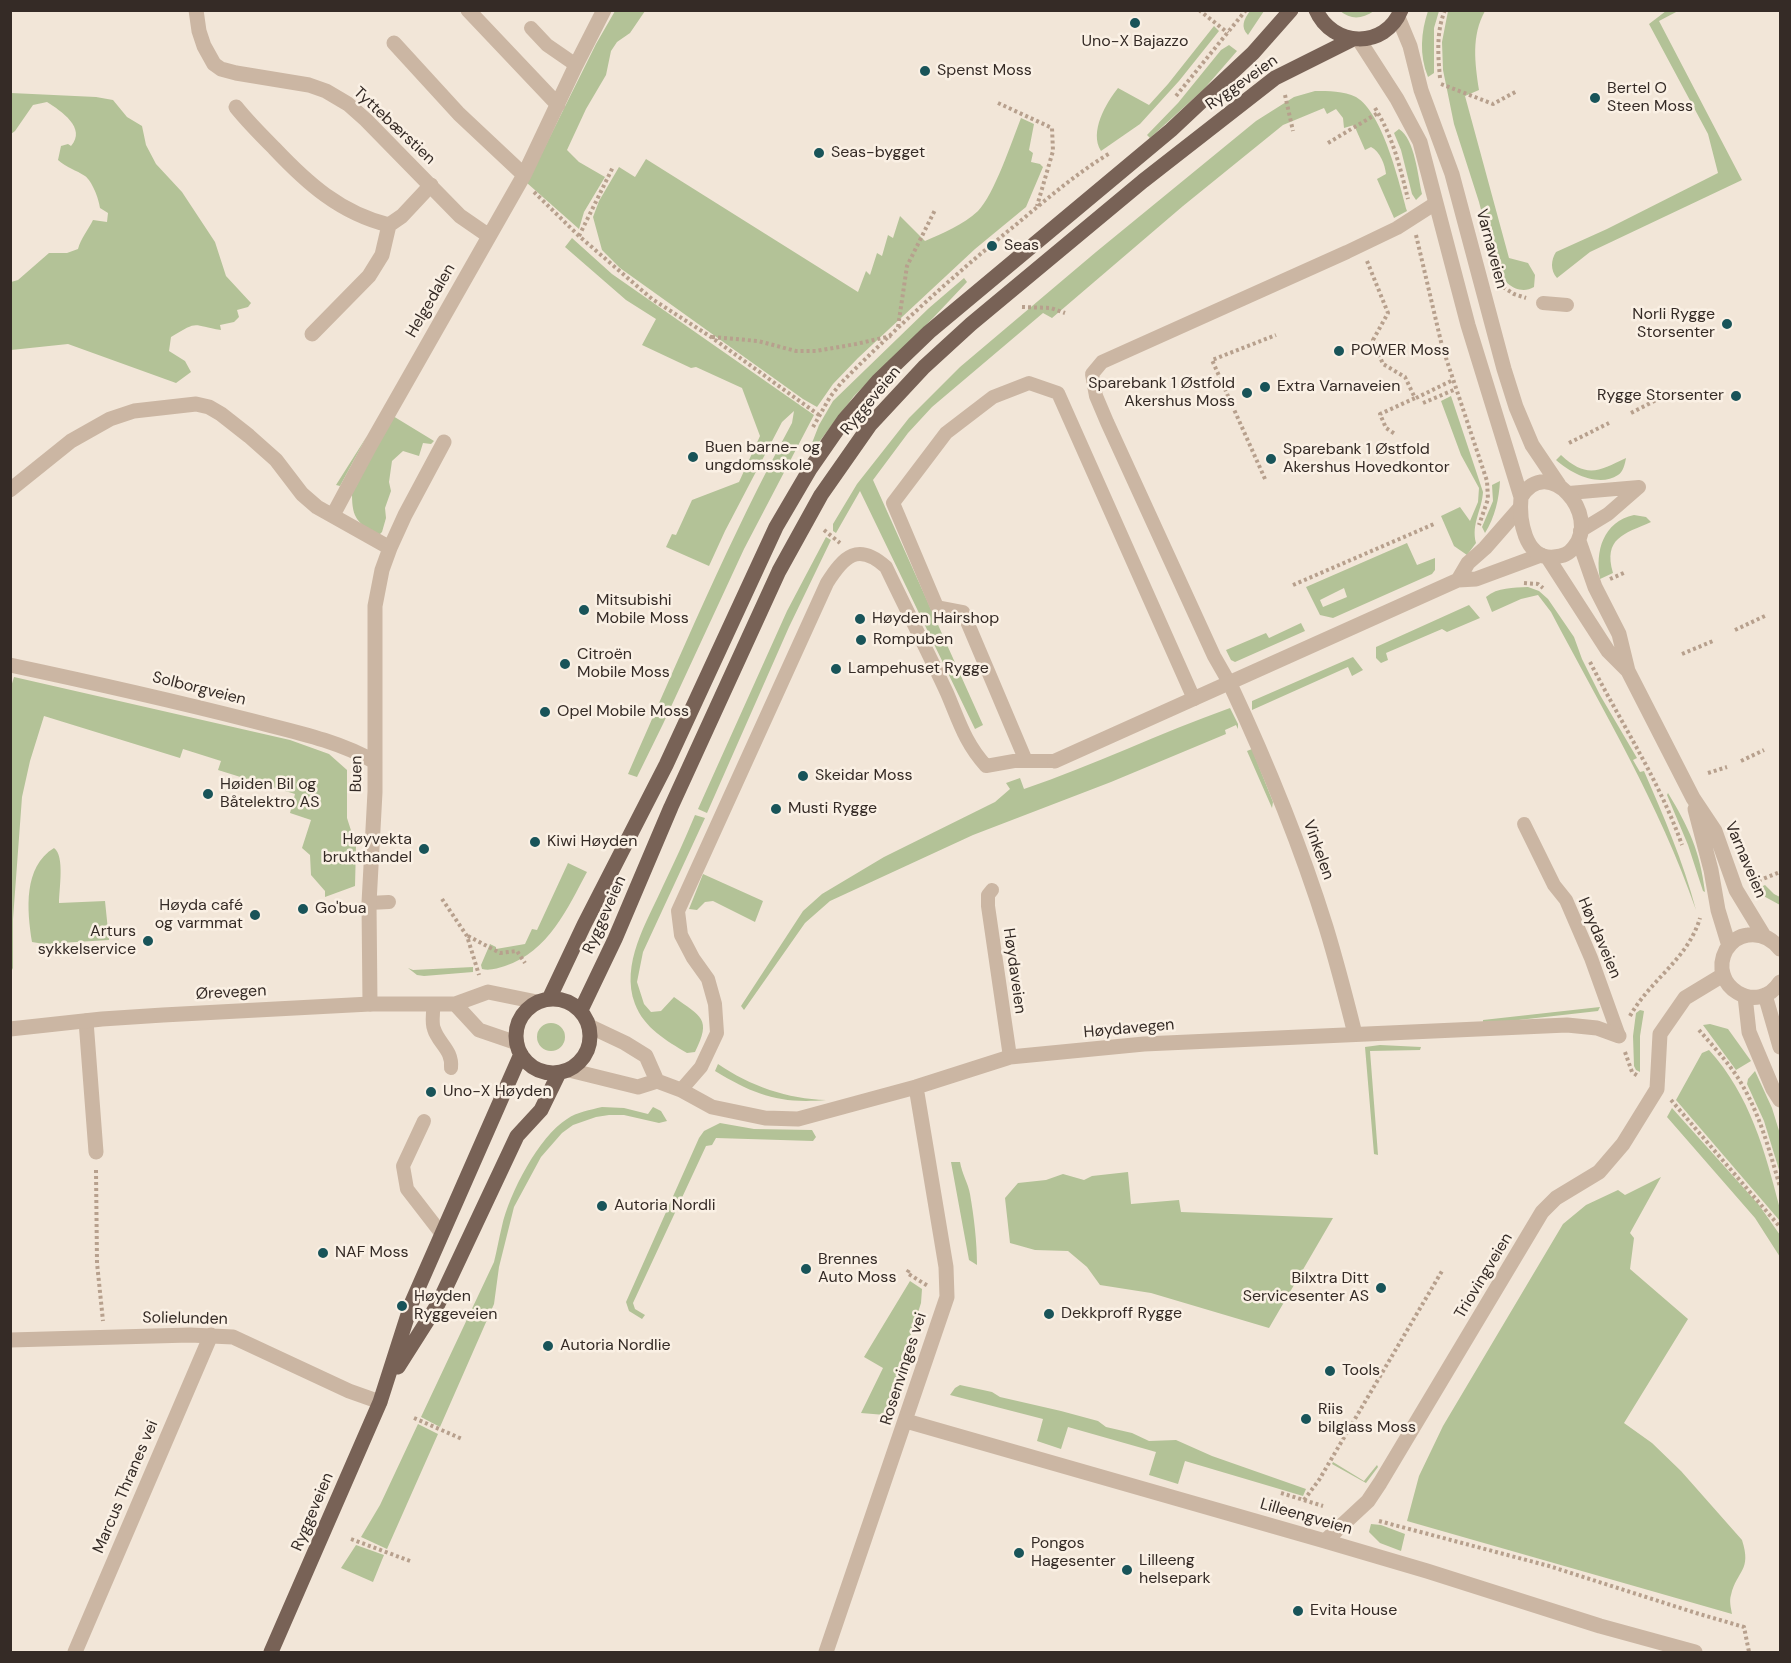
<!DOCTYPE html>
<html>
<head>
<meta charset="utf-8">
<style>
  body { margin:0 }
  #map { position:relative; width:1791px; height:1663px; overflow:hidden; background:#f2e6d8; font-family:"DM Sans",sans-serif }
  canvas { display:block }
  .frame { position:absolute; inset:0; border:12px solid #352b26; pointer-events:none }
</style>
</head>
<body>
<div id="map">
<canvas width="1791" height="1663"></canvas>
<div class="frame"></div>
</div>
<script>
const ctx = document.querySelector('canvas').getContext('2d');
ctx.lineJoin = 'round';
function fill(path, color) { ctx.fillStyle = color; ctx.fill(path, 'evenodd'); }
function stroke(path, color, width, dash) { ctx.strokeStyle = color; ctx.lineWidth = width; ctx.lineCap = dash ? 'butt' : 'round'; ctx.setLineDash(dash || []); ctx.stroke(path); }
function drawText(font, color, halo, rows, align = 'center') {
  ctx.font = font + ' "DM Sans",sans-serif'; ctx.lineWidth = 5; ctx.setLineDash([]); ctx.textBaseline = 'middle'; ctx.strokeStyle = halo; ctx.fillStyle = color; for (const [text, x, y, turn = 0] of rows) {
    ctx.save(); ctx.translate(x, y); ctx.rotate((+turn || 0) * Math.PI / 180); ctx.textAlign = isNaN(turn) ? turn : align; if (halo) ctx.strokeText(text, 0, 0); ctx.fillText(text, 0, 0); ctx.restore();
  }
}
fill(new Path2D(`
  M615 11H645L630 33 617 42 611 51 606 75 586 109 567 150 579 162 605 177 584 212 579 229 527 183 596 44Z
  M1250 11H1264L1248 35C1240 27 1244 19 1250 11Z
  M1340 11H1374C1362 19 1351 20 1340 11Z
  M1428 11H1439L1434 28V73L1428 77C1419 55 1421 32 1428 11Z
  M1448 11H1485C1471 36 1475 63 1479 90L1465 96 1509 258 1528 263 1535 275 1534 287C1519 296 1503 283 1496 268L1479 202 1454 124 1443 70 1442 42Z
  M1666 11H1678L1659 21 1742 180 1590 252 1557 278C1550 270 1551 260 1556 252L1607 229 1718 173 1708 134 1649 24Z
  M1214 26 1219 31 1179 81 1140 124 1101 151C1089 132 1106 103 1118 88L1149 105 1168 84Z
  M1229 45 1237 51 1204 89 1150 138 1147 135 1178 103 1221 50Z
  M1315 91C1328 91 1344 91 1356 97 1383 113 1399 182 1407 211L1394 218 1377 179 1386 174C1385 165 1380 151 1371 147L1365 150 1354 125 1344 128 1343 118 1336 109 1327 114 1324 108 1283 125 1183 206 1052 318 1043 313 932 407 908 433 873 480 983 725 975 729 860 491 836 533 833 531V524L857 484 909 418 960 367 1096 252 1256 121 1294 97Z
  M11 93 96 97 113 100 127 117 142 126 146 145 156 164 182 192 215 242 226 276 251 303 248 307 237 310 239 317 234 322 220 325 221 330C191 325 199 320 171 337L169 351 185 361 191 372 176 383 68 344 11 350V282L18 280 49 253H67L78 249C81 238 88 230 93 220L107 222 108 213 100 208C99 199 92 181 85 176 76 170 67 168 58 160L61 146 68 144 71 146C87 128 61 111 47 102L33 105 15 131 11 134Z
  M1021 118 1034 124 1029 150 1033 153 1031 162 1040 164 1043 167 1026 207 975 249 858 358 833 384 817 407 803 399 620 268 602 250 593 217 599 201 619 167 635 177 646 159 858 292 866 271 870 275 877 253 882 256 888 235 893 238 900 216 925 241C943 233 963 225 978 211 994 195 1012 141 1021 118Z
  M1399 129C1415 139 1418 177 1422 194L1416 200 1412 194 1401 150 1394 133Z
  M572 238 612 274 814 415 744 549 663 724 637 777 628 774C680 656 730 537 792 423L794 411 782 422 725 531 709 566 666 547 672 534 676 535 692 500 739 482 760 436 742 388 696 367 691 368 642 345 656 319 626 300 565 247Z
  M964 278 967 282 933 318 854 396 816 446 812 443 819 425 833 401 929 308Z
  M1451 396 1483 492C1482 510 1471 524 1476 543L1467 555 1454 546 1441 516 1460 507 1470 521 1478 502 1479 488 1461 455 1441 401Z
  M393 416 434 441 431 444 423 443 419 456 403 451 392 461 389 482 391 491 385 508 386 518 382 532 378 536C358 522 352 520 352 494Z
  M367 436 340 486 336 485Z
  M1561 455C1587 479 1599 471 1626 458 1625 464 1623 472 1618 475 1599 488 1570 473 1556 460Z
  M1500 481C1499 499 1495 517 1485 533L1482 527 1493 501 1492 485Z
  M1634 515 1646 517 1651 522C1624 534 1603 538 1613 573L1600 579C1595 551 1603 522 1634 515Z
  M826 537 831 540 789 627 707 813 698 809 787 611Z
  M1407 543 1417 565 1435 558V570L1432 574 1333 618 1320 615 1306 587ZM1344 588 1347 597 1323 607 1320 600Z
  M1528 587 1539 591 1548 599 1574 637 1582 659 1600 695 1637 758 1633 760 1640 772 1644 771C1664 817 1683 861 1696 910 1660 805 1602 709 1551 612L1538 595 1521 599 1492 612 1486 597C1498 587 1513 588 1528 587Z
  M1469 605 1480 618 1447 632 1442 629 1386 653 1388 660 1381 663 1376 658V647Z
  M1301 623 1305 631 1235 662 1231 660 1226 650 1266 633 1269 638Z
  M1353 657 1363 670 1352 676 1348 667 1252 710V701Z
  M14 677 290 740 329 754 347 770V818L356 846 355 886 325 897V891L311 875 310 855 302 848 311 820 290 813 295 794 218 770 221 761 183 749 180 758 44 716 30 761 22 797 13 919V968L11 972 10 690Z
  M1230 708 1238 724V729L1236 725 1225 730 1226 734 1111 782 973 835 830 901 805 923 744 1010 741 1006 803 911 822 894 884 857 995 802 1010 789 1006 783 1020 778 1024 789C1094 765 1160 733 1230 708Z
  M1252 749 1273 802 1272 808 1247 751Z
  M1668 793C1689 828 1700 851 1705 892L1703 891 1688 845 1667 795Z
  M695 815 705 818 643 952 637 982 644 1004 651 1012 661 1011 674 997C701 1017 712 1018 695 1052L687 1053C667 1041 644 1028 635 1004 620 964 647 922 663 886 674 863 685 839 695 815Z
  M54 848C65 856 59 889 59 903L105 901 109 940 44 944 32 942C27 910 23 867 54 848Z
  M568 863 587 872C567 909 549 951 505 966 498 968 490 971 482 969L481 965 490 944 496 947V949L525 944 532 929 537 930Z
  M703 874 763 901 755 922 713 901 705 902 697 910 689 909Z
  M1765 885 1774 894 1780 897V905L1758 893 1757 889Z
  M473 967V972L424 976 417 975 408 968 413 970Z
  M1600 1007 1598 1011 1483 1024V1020Z
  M1640 1010 1644 1011 1640 1036V1072L1636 1070 1634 1066 1633 1036 1636 1013Z
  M537 1037a14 14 0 1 1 28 0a14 14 0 1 1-28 0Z
  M1710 1024 1728 1029 1751 1061 1736 1070 1703 1025Z
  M1380 1045 1421 1047 1420 1050 1370 1051 1378 1155 1374 1154 1365 1047Z
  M1709 1050C1750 1095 1765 1151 1780 1209V1221L1676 1100 1702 1053Z
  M718 1064C750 1086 788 1099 826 1100 779 1104 755 1095 715 1071Z
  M1755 1071 1772 1108 1780 1134V1173L1764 1121 1747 1084 1748 1079Z
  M602 1107 624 1108 648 1114 653 1107 661 1111 667 1121 659 1123 624 1115H609L596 1117 573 1125 562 1133 541 1157 514 1207 499 1267 494 1304 440 1427 421 1417 494 1262C497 1250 499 1238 502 1226 509 1194 539 1136 567 1119 577 1112 590 1110 602 1107Z
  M1672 1108 1759 1205 1780 1235V1257L1755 1218 1667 1117Z
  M720 1123 754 1129 812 1130 816 1137 813 1141 716 1138 712 1145 706 1146 633 1303 635 1309 645 1315 642 1319 629 1311 626 1302 699 1138 704 1131Z
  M960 1162C962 1174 968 1183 970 1194 974 1217 977 1242 977 1265L969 1260 951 1162Z
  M1128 1172 1131 1204 1179 1200 1181 1212 1333 1218 1269 1328 1151 1293 1100 1285 1087 1267 1068 1251 1035 1250 1010 1243 1005 1198 1018 1183 1046 1180 1063 1174 1084 1180 1092 1176Z
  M1661 1177 1630 1233 1634 1238 1630 1269 1688 1319 1624 1423 1652 1443 1681 1471 1742 1540C1752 1571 1737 1570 1731 1595 1729 1601 1731 1608 1732 1614L1407 1521 1419 1476 1443 1426 1563 1224 1586 1205 1618 1190 1625 1195Z
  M910 1281 922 1289 921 1303 885 1415 861 1413 883 1368 864 1357Z
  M960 1385 992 1392 1000 1397 1061 1411 1098 1421 1106 1427 1132 1433 1149 1441 1176 1440 1212 1456 1306 1489 1303 1496 1185 1461 1178 1484 1149 1475 1156 1452 1068 1427 1061 1449 1037 1441 1043 1419 950 1395 955 1388Z
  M418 1424 438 1434 387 1549 361 1537 380 1505Z
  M1333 1462 1364 1481 1377 1465 1378 1467 1366 1483 1332 1464Z
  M1371 1524 1381 1525 1405 1534 1401 1551 1380 1543 1369 1532Z
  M356 1545 384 1555 373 1582 341 1568Z`), '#b3c297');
stroke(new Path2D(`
  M1199 10 1228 33
  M1440 78C1438 55 1436 32 1445 10
  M1441 84 1493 104 1517 91
  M1285 95 1293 131
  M1176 96 1246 10
  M998 103 1052 128 1053 151 1037 206
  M1375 108C1393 137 1400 167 1408 199
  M1328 143 1378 113
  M534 192 579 236 652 299 711 337 819 415
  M1416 235 1442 346 1487 481 1488 499 1479 525
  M579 236 613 167
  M1367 261 1388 313 1373 340 1383 364 1405 377 1415 398 1380 414 1386 428 1395 434
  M1503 287 1514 294 1526 298
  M1022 307 1051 308 1065 313
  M898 327 907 266 935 210
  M712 337 758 341 796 351H816L856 344 891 336
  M1416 398 1453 380
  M1423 403 1456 389
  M1631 413 1664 396
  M813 427 830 397 841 383C897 327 956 273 1018 223 1048 198 1077 173 1110 153
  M1569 443 1609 423
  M1265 479 1212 360 1276 335
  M824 530 840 543
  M1610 579 1626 572
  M1524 583 1538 584 1543 588
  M1293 585 1434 524
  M1735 630 1767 615
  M1682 654 1713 641
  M1590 662C1621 723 1659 780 1682 845
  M1741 761 1764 750
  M1708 773 1727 767
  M1753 883 1780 872
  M442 899 467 936 479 975
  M468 936 500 953 517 951 525 963
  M1630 1016C1650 980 1688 959 1700 918
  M1699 1030C1712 1045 1727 1061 1738 1078 1759 1111 1769 1149 1780 1187
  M1625 1052 1632 1072 1638 1076
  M1671 1100 1780 1227
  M96 1170 97 1263 103 1321
  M909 1270 907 1273 928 1286
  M414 1418 462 1439
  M1281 1493 1323 1506
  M1304 1500 1319 1480 1442 1271
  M1379 1521 1549 1566 1696 1613 1744 1627 1749 1652
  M351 1539 410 1561`), '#b7a08d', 4, [3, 3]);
stroke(new Path2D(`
  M531 28 547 45 576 65
  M1543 303 1567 305
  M1569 493 1639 487
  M1580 531 1608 514 1639 487
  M1230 684 1214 656 1107 422 1096 396 1092 374 1102 362 1347 252 1397 228 1436 203
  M1026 761 963 612 937 607 893 503 946 433 993 397 1029 383 1058 393 1194 699
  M1524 824 1554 885 1566 900 1591 958 1619 1036
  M992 890 988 895V906L1010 1057
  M369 903 389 902
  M433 1004C434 1011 431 1022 434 1029 438 1043 453 1050 451 1068
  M681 1090 701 1067 717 1033 715 1004 708 979 693 958 681 935 678 911 827 583C844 556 858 542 886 567 906 609 927 650 947 693 959 721 965 743 986 766L1014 761H1055
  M424 1121 403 1166 407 1189 441 1233`), '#cbb6a3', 14);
stroke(new Path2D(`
  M196 10 199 31 204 46 214 64 221 69 236 73 309 85 326 91 348 104 366 120 460 216 489 236
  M468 10 558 105
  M394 43 459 114 524 175
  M236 107C248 122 261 135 274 148 307 183 340 213 389 225L402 216 431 185
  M312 334 369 276 382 255 389 225
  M10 490 71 441 110 419 134 411 196 404 209 407 221 414 249 436 276 460 302 494 317 507 390 548
  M333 515 371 444 524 175 576 65 604 10
  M1458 580 1468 563 1485 548 1520 508
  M10 665C90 682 170 700 249 720 291 731 337 740 375 762
  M1230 684C1267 763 1300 844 1326 927 1337 963 1346 998 1355 1034
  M1055 761 1458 580 1476 579 1541 555
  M370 1004 369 903 375 792V606L382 570 390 548 405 515 444 442
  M86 1021 96 1152
  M589 1026 625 1043 646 1056 657 1081
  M569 1070 638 1087 657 1081 681 1090 712 1107 765 1118 798 1119 916 1087 1010 1057 1144 1044 1567 1025 1597 1028 1619 1036
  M10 1340 190 1335 233 1337 349 1391 380 1402
  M906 1421 1325 1541 1427 1571 1600 1626 1695 1652
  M1325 1541 1368 1501 1380 1483 1542 1212 1556 1198 1599 1172 1623 1144 1657 1089 1660 1034 1685 998 1723 975
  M75 1652 211 1335
  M826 1652 947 1297 946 1267 916 1087`), '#cbb6a3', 15);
stroke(new Path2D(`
  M1398 17 1410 46 1421 90 1452 174 1504 369 1516 407 1532 445 1559 485
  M1359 40 1397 99 1420 142 1468 325 1521 497C1519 518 1524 560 1554 557 1563 556 1569 554 1574 547 1601 515 1548 453 1521 497
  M1579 541 1595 587 1619 634 1628 671 1693 798 1715 831 1736 890 1764 936
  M1548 558 1608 651 1628 671
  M1695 809 1711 870 1718 910 1729 946
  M1780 949C1772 939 1762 933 1748 935 1739 936 1731 942 1726 950 1707 986 1758 1017 1780 982
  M1765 995 1780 1047
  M1745 996 1749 1032 1773 1089 1780 1100
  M455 1004 479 1030 517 1043
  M10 1029 102 1019 163 1015 370 1004H455L488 992 537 1002`), '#cbb6a3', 15);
stroke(new Path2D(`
  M1316 10C1332 47 1385 50 1401 10
  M549 999 584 925 666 765 776 527 810 469 844 420 878 381 929 332 1171 130 1253 53 1291 10
  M516 1036a37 37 0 1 1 74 0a37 37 0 1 1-74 0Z
  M581 1010 615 939 671 807 779 571 821 495 870 425 924 367 971 324 1143 181 1275 78 1351 40
  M398 1367 438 1304 517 1136 541 1110 559 1073
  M271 1652 380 1402 412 1302 521 1054`), '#786256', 15);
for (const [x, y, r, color] of [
  [1135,23,6,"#195459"],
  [925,71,6,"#195459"],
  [1595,98,6,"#195459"],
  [819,153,6,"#195459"],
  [992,246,6,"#195459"],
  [1727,324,6,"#195459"],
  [1339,351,6,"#195459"],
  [1265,387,6,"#195459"],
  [1247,393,6,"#195459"],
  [1736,396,6,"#195459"],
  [693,457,6,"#195459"],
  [1271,459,6,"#195459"],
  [584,610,6,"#195459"],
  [860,619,6,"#195459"],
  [861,640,6,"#195459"],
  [565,664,6,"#195459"],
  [836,669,6,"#195459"],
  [545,712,6,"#195459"],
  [803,776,6,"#195459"],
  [208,794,6,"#195459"],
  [776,809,6,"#195459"],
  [535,842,6,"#195459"],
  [424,849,6,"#195459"],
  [303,909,6,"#195459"],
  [255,915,6,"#195459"],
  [148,941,6,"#195459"],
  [431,1092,6,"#195459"],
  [602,1206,6,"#195459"],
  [323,1253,6,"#195459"],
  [806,1269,6,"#195459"],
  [1381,1288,6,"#195459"],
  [402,1306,6,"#195459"],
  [1049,1314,6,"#195459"],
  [548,1346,6,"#195459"],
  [1330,1371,6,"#195459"],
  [1306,1419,6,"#195459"],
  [1019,1553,6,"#195459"],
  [1127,1570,6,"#195459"],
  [1298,1611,6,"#195459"]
]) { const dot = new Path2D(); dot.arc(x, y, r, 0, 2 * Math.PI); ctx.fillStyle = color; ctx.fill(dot); stroke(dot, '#faf0e4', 2); }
drawText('16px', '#352b26', '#faf0e4', [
  ["Uno-X Bajazzo",1135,42,"center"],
  ["Spenst Moss",937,71],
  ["Bertel O",1607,89],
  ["Steen Moss",1607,107],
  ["Seas-bygget",831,153],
  ["Seas",1004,246],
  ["Norli Rygge",1715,315,"right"],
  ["Storsenter",1715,333,"right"],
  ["POWER Moss",1351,351],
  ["Sparebank 1 Østfold",1235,384,"right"],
  ["Akershus Moss",1235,402,"right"],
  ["Extra Varnaveien",1277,387],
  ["Rygge Storsenter",1724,396,"right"],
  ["Buen barne- og",705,448],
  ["ungdomsskole",705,466],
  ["Sparebank 1 Østfold",1283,450],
  ["Akershus Hovedkontor",1283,468],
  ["Mitsubishi",596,601],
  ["Mobile Moss",596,619],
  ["Høyden Hairshop",872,619],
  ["Rompuben",873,640],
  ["Citroën",577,655],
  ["Mobile Moss",577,673],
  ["Lampehuset Rygge",848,669],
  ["Opel Mobile Moss",557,712],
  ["Skeidar Moss",815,776],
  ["Høiden Bil og",220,785],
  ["Båtelektro AS",220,803],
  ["Musti Rygge",788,809],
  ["Høyvekta",412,840,"right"],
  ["brukthandel",412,858,"right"],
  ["Kiwi Høyden",547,842],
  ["Høyda café",243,906,"right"],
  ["og varmmat",243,924,"right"],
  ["Go'bua",315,909],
  ["Arturs",136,932,"right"],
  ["sykkelservice",136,950,"right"],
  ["Uno-X Høyden",443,1092],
  ["Autoria Nordli",614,1206],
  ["NAF Moss",335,1253],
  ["Brennes",818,1260],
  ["Auto Moss",818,1278],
  ["Bilxtra Ditt",1369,1279,"right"],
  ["Servicesenter AS",1369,1297,"right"],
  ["Høyden",414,1297],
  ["Ryggeveien",414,1315],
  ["Dekkproff Rygge",1061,1314],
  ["Autoria Nordlie",560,1346],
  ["Tools",1342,1371],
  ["Riis",1318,1410],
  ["bilglass Moss",1318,1428],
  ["Pongos",1031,1544],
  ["Hagesenter",1031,1562],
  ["Lilleeng",1139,1561],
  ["helsepark",1139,1579],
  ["Evita House",1310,1611]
], 'left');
drawText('16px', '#352b26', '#faf0e4', [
  ["Ryggeveien",1242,83,-35],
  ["Tyttebærstien",394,126,43],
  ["Varnaveien",1491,249,75],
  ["Helgedalen",431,301,-60],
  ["Ryggeveien",871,401,-50],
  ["Solborgveien",199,689,14],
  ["Buen",357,774,-89],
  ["Vinkelen",1318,850,70],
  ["Varnaveien",1745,860,67],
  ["Ryggeveien",605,915,-66],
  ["Høydaveien",1599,938,67],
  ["Høydaveien",1014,971,82],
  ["Ørevegen",231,993,-3],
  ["Høydavegen",1129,1029,-5],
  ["Triovingveien",1484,1276,-59],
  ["Solielunden",185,1319,1],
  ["Rosenvinges vei",904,1369,-72],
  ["Marcus Thranes vei",126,1487,-67],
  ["Ryggeveien",313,1512,-67],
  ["Lilleengveien",1306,1517,16]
]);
</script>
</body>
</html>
